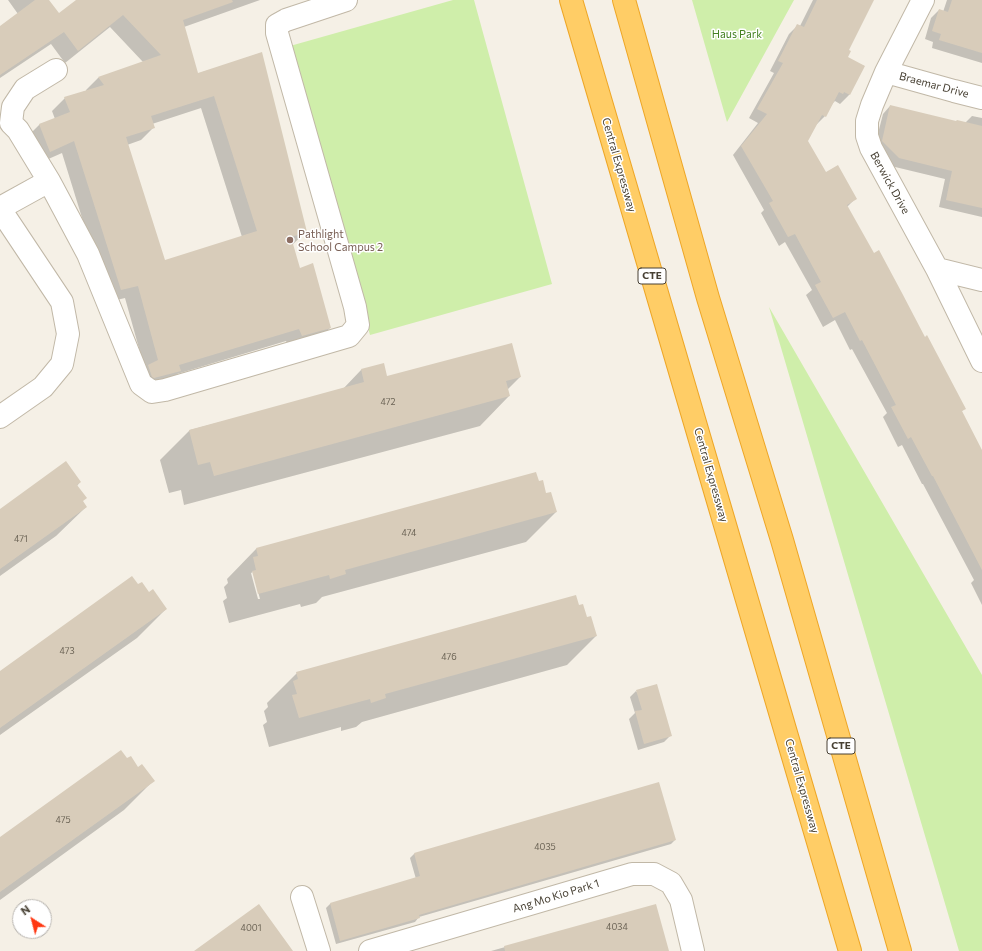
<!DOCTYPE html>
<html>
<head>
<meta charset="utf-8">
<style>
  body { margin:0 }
  #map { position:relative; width:982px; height:951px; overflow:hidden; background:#f5f0e6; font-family:Commissioner,sans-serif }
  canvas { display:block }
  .north { position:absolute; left:12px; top:899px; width:40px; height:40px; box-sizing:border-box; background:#fff; border:1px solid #b6b3ae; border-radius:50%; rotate:324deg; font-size:11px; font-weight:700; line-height:16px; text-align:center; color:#484134 }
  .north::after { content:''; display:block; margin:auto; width:14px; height:18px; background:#ff3812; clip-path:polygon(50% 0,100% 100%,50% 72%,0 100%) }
</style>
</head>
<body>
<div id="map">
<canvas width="982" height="951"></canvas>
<div class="north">N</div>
</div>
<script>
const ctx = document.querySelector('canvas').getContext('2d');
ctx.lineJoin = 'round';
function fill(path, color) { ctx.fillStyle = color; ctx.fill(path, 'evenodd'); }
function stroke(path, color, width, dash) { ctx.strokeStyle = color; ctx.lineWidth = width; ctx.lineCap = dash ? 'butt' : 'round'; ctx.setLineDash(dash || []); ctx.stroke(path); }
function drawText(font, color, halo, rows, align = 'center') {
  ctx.font = font + ' Commissioner,sans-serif'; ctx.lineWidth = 3; ctx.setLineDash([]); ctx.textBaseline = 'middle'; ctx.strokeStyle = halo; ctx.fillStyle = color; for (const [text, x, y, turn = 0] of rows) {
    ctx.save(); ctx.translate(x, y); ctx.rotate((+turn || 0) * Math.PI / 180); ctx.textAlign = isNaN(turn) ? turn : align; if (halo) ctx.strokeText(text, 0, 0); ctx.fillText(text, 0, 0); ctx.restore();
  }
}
fill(new Path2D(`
  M453 0H474L552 284 370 335 290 46Z
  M692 0H794L727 122Z
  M769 307 982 675V951H959Z`), '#cfeeaa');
fill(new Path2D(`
  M8 0H48L59 15 78 0H260L184 27 197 74 261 53 306 232 292 245 299 269 330 328 317 341 289 348 286 341 177 374 167 384 141 391 145 370 125 298 108 302 62 153 37 164 27 137 40 124 55 119 52 111 65 98 86 91V90L98 78 143 62 110 27 65 63 51 44 0 78V27L18 14ZM201 108 242 237 164 262 127 145 141 140 153 128 152 124Z
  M813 0H873L848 50 847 58 864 66 849 95 840 104 835 101 833 103 825 116 816 125 807 141 826 173 855 199 847 207 873 254 924 338 965 408 961 412 982 452V605L971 583 974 580 923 484H922L902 445 898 447 883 417 887 413 852 349 850 350 835 320 823 327 806 295 812 290 785 242 779 246 761 213 764 210 733 155 758 123 749 118 774 73 770 71 789 34 798 25 800 26Z
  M947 0H982V63L932 48 933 42 925 39 931 18 939 10 943 12Z
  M890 106 956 122 965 123 972 116 982 118V217L939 207 945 179 891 166 874 149 883 114Z
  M383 364 386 378 520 377 507 390 509 396 480 426 184 505 181 490 169 493 160 460 190 430 342 390 361 370Z
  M535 473 538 482 556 512 526 542 322 597 316 603 301 607 300 604 229 623 223 601 227 598 224 587 228 583 227 579 256 549ZM253 572 260 599H258L251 573Z
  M80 482 77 486 82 501 86 507 56 536 0 576V510Z
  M138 586 149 593 166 609 137 638 0 735V672Z
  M578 606 596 636 567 665 362 722 356 727 341 731V727L269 747 263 725 267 722 264 711 268 707 267 703 297 673Z
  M636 691 671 735 664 742 638 750 629 719 635 713 630 697Z
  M127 760 153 781 124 810 0 900V838Z
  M675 840 671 844 419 917 415 922 336 944 326 908 330 904 416 879 410 858 414 854Z
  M655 905 668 951H491Z`), '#0003');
fill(new Path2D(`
  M35 0H49L59 13 76 0H232L233 2 183 20 198 73 262 52 307 232 291 237 300 268 313 263 331 328 302 336 299 329 179 365 181 371 154 378 152 377 148 365 158 360 138 286 121 290 74 141 50 152 39 124 70 112 64 97 104 85 98 77 161 55 123 15 78 51 64 32 0 75V26ZM214 96 257 231 165 260 126 137 155 128 151 116Z
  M817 0H874L849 50 851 51 848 57 865 66 850 95 844 92 843 94 839 92 826 117 822 115 808 141 826 172 838 165 857 199 847 205 874 253 879 250 902 293 925 337 927 335 966 409 962 411 982 450V570L933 476H932L911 437 908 439 891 407 896 405 862 340 860 341 845 312 833 318 815 285 821 282 795 234 788 237 769 203 773 201 741 146 767 114 757 109 783 63 778 61 797 24 804 27Z
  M952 0H982V53L939 40 941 34 932 31 939 9 948 12Z
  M890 105 956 121 957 120 982 126V208L946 200 952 171 899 158 882 141Z
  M512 343 521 377 506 381 510 396 214 476 210 462 198 465 189 430 364 382 361 369 384 363 387 376Z
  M66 461 81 482 77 485 87 498 83 501 87 507 0 569V509Z
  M536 472 539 481 543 480 546 493 551 492 557 512 345 570 346 574 330 579 329 575 258 594 252 571 256 570 253 557 258 556 256 548Z
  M132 576 138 584 142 582 149 592 153 589 167 609 0 728V671Z
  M576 595 579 605 583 604 587 617 591 616 597 636 385 694 386 698 371 703 370 699 299 718 292 695 297 694 293 681 298 679 296 672Z
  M657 684 672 736 644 744 635 711 642 710 636 690Z
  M121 750 127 758 131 756 138 767 142 764 155 781 0 892V837Z
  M659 782 676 840 419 915 420 918 340 941 330 903 420 876 414 853Z
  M259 904 293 951H194Z
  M656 904 669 951H505L504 946Z`), '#d8ccba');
const minor = new Path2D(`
  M923 0 886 72 872 105 867 121V136L871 148 937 269 982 361
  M56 70 25 89 13 107 11 123 18 130 49 181 88 254 141 384 152 392 165 390 349 336 358 325 355 307 277 33V25L286 20 346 0
  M886 72 954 91 982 98
  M0 208 49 181
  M0 209 62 302 68 334 62 364 43 387 0 417
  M937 269 982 280
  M302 897 319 951
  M370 951 632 874H654L671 883 681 900 693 951`);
const highway = new Path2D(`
  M571 0 850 951
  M624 0 708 298 782 540 900 951`);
stroke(minor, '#c1b8a7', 24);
stroke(highway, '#eea626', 24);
stroke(minor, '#fff', 22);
stroke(highway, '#ffcd66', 22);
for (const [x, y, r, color] of [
  [290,240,4,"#8d6e63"]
]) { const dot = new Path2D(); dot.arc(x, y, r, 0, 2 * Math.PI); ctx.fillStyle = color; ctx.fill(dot); stroke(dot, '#fff', 1.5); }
drawText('9px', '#6c6456', null, [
  ["472",388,402],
  ["474",409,533],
  ["471",21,539],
  ["473",67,651],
  ["476",449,657],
  ["475",63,820],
  ["4035",545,847],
  ["4034",617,927],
  ["4001",251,928]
]);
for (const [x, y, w] of [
  [652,276,28],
  [841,746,28]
]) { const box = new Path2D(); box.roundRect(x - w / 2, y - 8, w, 16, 3); ctx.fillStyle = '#fff'; ctx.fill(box); stroke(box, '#484134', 1); }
drawText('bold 10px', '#484134', null, [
  ["CTE",652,276],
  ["CTE",841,746]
]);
drawText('11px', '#448121', '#fff', [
  ["Haus Park",737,34]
]);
drawText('11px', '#484134', '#fff', [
  ["Braemar Drive",934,85,15],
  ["Central Expressway",619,165,74],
  ["Berwick Drive",890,183,61],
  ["Central Expressway",711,475,74],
  ["Central Expressway",802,786,74],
  ["Ang Mo Kio Park 1",556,896,-17]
]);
drawText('11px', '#785e54', '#fff', [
  ["Pathlight",298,234],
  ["School Campus 2",298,247]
], 'left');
</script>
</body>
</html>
